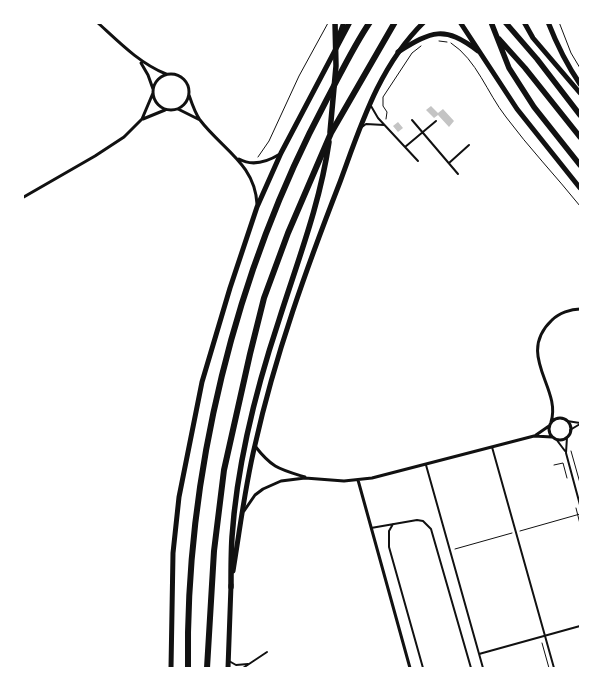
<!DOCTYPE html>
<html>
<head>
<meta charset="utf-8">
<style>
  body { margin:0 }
  #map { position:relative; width:603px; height:691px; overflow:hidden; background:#fff; font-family:"Space Grotesk",sans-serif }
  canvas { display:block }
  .frame { position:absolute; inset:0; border:24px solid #fff; pointer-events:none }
</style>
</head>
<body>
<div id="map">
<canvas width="603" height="691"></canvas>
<div class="frame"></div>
</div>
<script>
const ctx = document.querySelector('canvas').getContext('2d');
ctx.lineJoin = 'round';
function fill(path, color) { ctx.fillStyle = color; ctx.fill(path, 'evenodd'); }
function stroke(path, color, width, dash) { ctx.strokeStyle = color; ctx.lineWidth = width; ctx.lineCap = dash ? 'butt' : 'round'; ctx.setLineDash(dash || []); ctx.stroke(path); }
fill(new Path2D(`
  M431 106 438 113 443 109 454 121 449 127 438 115 434 118 426 110Z
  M398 122 403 128 398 132 393 126Z`), '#c4c4c4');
stroke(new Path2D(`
  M559 22 571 53 580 68
  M439 41 447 42
  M451 43C477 60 487 93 506 117 529 148 556 176 580 206
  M386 119 387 112 383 106V97L412 53 421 46
  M258 157 269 141 299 76 328 23
  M571 451 580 483
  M554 465 563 463 567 478
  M576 508 580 524
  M520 531 580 514
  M455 549 512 533
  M542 643 549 668`), '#111', 1);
stroke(new Path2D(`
  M371 106 378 118 418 161
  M412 120 458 174
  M362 127 366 124 384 125
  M405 147 436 121
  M449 163 469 145
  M567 421 580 423
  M570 430 580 424
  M567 437 566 453 580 505
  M556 439 565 451
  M492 447 554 668
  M426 465 483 668
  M393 524 389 531V547L423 668
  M371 528 417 520 423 521 431 529 471 668
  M479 654 580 626
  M229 661 236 665 248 664
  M243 668 267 652`), '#111', 2);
stroke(new Path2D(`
  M97 22C119 42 139 63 166 74
  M141 63 148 75 153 89
  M153 92a18 18 0 1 1 36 0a18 18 0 1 1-36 0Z
  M189 95C192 104 195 113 200 120 222 149 255 164 257 204
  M178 109 200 120
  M143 119 165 110
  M239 159C253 167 267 162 280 154
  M22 198 95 156 124 137 142 119 153 93
  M549 429a11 11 0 1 1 22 0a11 11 0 1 1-22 0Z
  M551 422C562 388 515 355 552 320 559 313 571 309 580 309
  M536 435 549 426
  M255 446C272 468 279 469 305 477
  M358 480 410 668
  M244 511 255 495 263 489 281 481 305 478 344 481 372 478 534 436 552 437`), '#111', 3);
stroke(new Path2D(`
  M337 41 344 22
  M233 571C240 529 245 486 255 445 275 355 307 267 340 182 361 125 379 66 424 22
  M171 668 173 553 179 497 202 382 230 288 257 207 281 153 350 22
  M228 668 231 585`), '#111', 5);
stroke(new Path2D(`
  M460 22 517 109 580 188
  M524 22 533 38 580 93
  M548 22C557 45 567 65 580 84
  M398 52C432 31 444 25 478 51`), '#111', 5);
stroke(new Path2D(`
  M491 22 509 68 534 107 580 165
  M505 22 537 59 580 115
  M499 39 525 68 580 137
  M330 132 336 66 335 22
  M231 587C231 570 231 554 232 537 237 464 256 389 279 320 298 260 320 204 329 142`), '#111', 5.5);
stroke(new Path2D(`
  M188 668C185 475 235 272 326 101 340 75 353 47 370 22
  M207 668 214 551 224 470 250 354 264 298 288 233 331 133 395 22`), '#111', 6);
</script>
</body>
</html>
